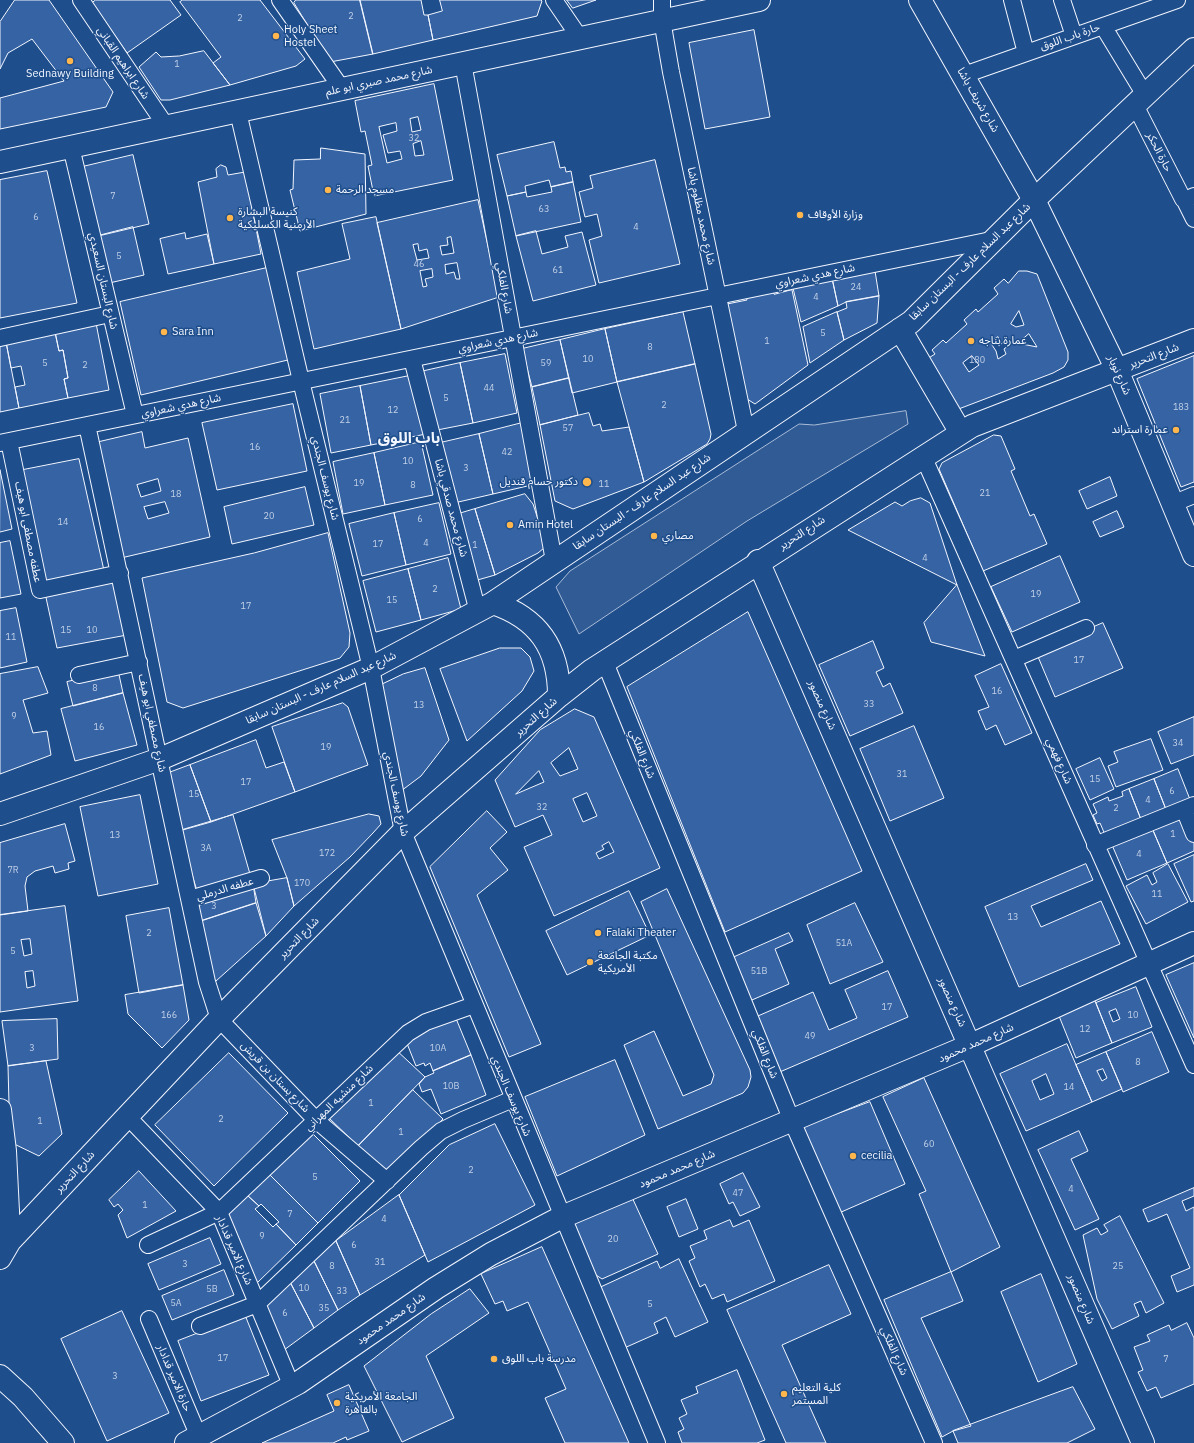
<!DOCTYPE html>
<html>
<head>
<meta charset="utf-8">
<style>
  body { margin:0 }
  canvas { display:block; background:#1f4e8c }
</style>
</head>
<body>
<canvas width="1194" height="1443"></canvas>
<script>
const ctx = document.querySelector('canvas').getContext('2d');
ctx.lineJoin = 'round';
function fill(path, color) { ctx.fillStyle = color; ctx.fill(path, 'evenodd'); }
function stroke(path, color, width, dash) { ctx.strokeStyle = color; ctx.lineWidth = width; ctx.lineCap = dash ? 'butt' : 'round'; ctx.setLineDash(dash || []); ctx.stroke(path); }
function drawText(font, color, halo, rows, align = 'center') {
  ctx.font = font + ' "IBM Plex Sans","Noto Sans Arabic",sans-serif'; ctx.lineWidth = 3; ctx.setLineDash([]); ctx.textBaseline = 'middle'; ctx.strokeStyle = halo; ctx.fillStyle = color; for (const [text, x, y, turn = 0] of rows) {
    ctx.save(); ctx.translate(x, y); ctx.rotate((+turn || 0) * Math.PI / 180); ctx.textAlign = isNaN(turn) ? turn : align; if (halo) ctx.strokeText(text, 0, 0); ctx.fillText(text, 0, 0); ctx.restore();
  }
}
const parking = new Path2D(`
  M906 411 908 424 747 521 579 634 556 587 570 571 799 424 814 425Z`);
fill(parking, '#305b95');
stroke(parking, '#a8bbd7', 1);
const building = new Path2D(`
  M15 0H49L113 92 106 107 0 129V98L64 81 32 39 8 53 0 69V22Z
  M96 0H170L181 15 127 53 92 3Z
  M183 0H260L305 59 296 66 230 85 213 63 221 57 180 2Z
  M296 0H360L373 54 330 62 294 3Z
  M360 0H421L424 15H428L433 40 373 54Z
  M440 0H541L542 1 537 16 433 40 428 15 442 11Z
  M567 0H596L573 8Z
  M754 30 770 117 705 129 689 43Z
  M204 51 230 85 170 100H161L139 67 156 52 161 57 179 56Z
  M434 84 453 180 374 196 368 166 372 165 365 131 361 132 355 101ZM418 117 421 130 412 132 410 119ZM396 123 397 131 383 135 388 153 400 151 402 159 387 163 379 127ZM421 141 424 155 415 156 413 144Z
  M554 142 560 168 565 167 566 172 571 171 573 182 551 187 549 180 525 186 526 192 507 196 497 155Z
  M321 148 365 154 366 214 300 231 290 190 293 189 294 160 320 159Z
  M133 155 149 224 94 237 78 168Z
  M655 160 680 264 599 283 589 240 602 236 597 214 585 217 579 192 593 188 590 176Z
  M221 165 226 167 228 175 245 172 261 254 214 264 198 182 217 177 216 169Z
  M47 171 77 303 0 318V180Z
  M573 182 581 222 516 236 507 196 526 192 527 197 552 192 551 187Z
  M478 200 499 297 401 329 377 223ZM451 237 454 253 442 255 440 246 448 245 447 238ZM418 244 419 251 427 249 429 258 417 260 413 245ZM457 263 460 279H456L454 272 446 274 445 265ZM432 269 433 277 425 279 427 286 423 287 420 271Z
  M376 217 401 329 314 349 297 272 350 259 342 224Z
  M133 227 144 275 105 284 94 237Z
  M536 231 542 254 568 247 565 236 582 232 596 285 533 301 516 236Z
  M185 233 186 239 207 234 214 264 168 274 160 239Z
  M271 267 292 359 141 395 120 302Z
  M875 271 879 296 846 302 838 306 832 278Z
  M1019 271H1027L1037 274 1068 352V360L1064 367 1053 373 956 410 924 361 935 354 932 350 943 340 946 343 967 324 964 320 976 309 978 312 998 294 994 288 1004 279 1008 283ZM1019 311 1024 325 1016 327 1011 324ZM1029 334 1037 347 1022 344 1023 339ZM998 337 1001 344 1005 341 1008 346 1004 349 1006 354 998 359 996 351 990 342ZM972 356 979 365 969 372 963 363Z
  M832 278 838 306 801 322 793 288Z
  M792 290 808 365 755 404 747 399 727 304 747 300 746 297 773 291 774 294Z
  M879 296 877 323 844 340 837 312 847 308 846 302Z
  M683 312 695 364 617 382 605 329Z
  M837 312 844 340 810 363 803 327Z
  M96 323 109 390 68 398 64 379 68 378 63 350 59 351 55 332Z
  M605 329 617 382 572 393 560 340Z
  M55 332 59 351 63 350 68 378 64 379 68 398 19 408 15 387 25 385 21 366 11 368 6 342Z
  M560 340 569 378 532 387 522 349Z
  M6 342 19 408 0 412V343Z
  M505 354 517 413 473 423 460 363Z
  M1194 356V482L1181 487 1137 379Z
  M460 363 473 423 432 431 420 372Z
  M695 364 711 434 710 439 707 444 644 482 617 382Z
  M414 375 426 434 371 445 360 386Z
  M569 378 578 415 540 425 532 387Z
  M360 386 371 445 331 453 320 394Z
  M293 404 307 471 217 490 202 423Z
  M589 413 593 426 600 424 602 431 629 427 644 482 573 509 555 501 540 425Z
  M522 423 536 484 493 494 479 434Z
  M142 432 145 448 188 438 210 537 121 558 95 443ZM158 479 161 491 141 497 137 485ZM165 502 169 513 148 519 144 507Z
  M479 434 493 494 454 503 440 443Z
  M994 435 1001 436 1015 469 1011 471 1030 516 1034 514 1047 544 983 571 939 469 942 463Z
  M421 442 433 495 385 505 374 453Z
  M374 453 385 505 343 514 333 462Z
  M79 459 105 575 46 587 23 470Z
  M0 470 12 529 0 532Z
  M1110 477 1117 496 1087 509 1079 491Z
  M305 487 314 525 232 544 224 507Z
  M525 494 533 504 545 541 544 548 538 553 495 575 475 509Z
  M921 498 930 503 957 585 848 530 895 502 902 506 910 501Z
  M439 503 451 554 406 565 394 513Z
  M475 509 495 575 474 581 455 515Z
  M1117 511 1124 527 1100 537 1093 522Z
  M394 513 406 565 362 576 349 524Z
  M328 533 350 633 349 647 340 658 183 708 167 702 142 578 254 553Z
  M10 541 21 594 0 598V543Z
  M1060 556 1080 602 1012 632 991 587Z
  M448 558 461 609 421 620 408 569Z
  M408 569 421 620 376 632 363 581Z
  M114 578 127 635 57 648 45 593Z
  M957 585 985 656 931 642 924 623Z
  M16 608 27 662 0 668V611Z
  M748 612 862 871 725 932 627 687Z
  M1103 623 1123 668 1055 697 1036 652Z
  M873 641 884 668 876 672 883 687 890 683 903 713 850 736 819 665Z
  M500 648H521L530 657 534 671 522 691 467 741 440 669Z
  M1001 664 1032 733 1005 745 996 725 986 730 978 711 989 707 975 676Z
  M38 667 48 693 23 700 33 733 47 731 51 755 0 774V674Z
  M425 668 449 740 421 776 397 794 380 685 403 674Z
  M118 670 123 693 73 706 67 682Z
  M123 693 137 745 75 761 61 709Z
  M343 703 348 707 368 765 295 792 272 727Z
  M575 709 594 717 660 868 554 916 524 847 552 835 543 815 515 827 495 780 540 730ZM569 748 578 769 560 776 551 763ZM539 771 544 782 516 794ZM587 793 597 816 583 822 573 799ZM609 842 614 852 599 859 596 853 604 849 602 846Z
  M1194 717V755L1171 764 1158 732Z
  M914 726 944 798 890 821 860 749Z
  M1151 739 1163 770 1116 787 1108 766 1118 762 1114 752Z
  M256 740 266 768 284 762 295 792 211 822 190 765Z
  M1100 758 1114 789 1090 800 1076 769Z
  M190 765 211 822 179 831 166 774Z
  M1178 769 1191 802 1167 812 1154 779Z
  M1154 779 1167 812 1142 822 1129 789Z
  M1129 789 1142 822 1106 837 1100 823 1097 824 1093 815 1097 813 1093 804 1108 797 1109 801 1123 796 1122 792Z
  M140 795 158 884 98 896 80 807Z
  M487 811 507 832 490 848 508 870 477 895 541 1044 509 1057 430 867Z
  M369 814 379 816 381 824 373 833 350 857 294 906 287 878 272 840Z
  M233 815 250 874 197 891 179 831Z
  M1183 815 1194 841V851L1167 863 1152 828Z
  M65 824 75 861 68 863 69 869 55 873 53 866 35 871 27 877 25 886 28 911 0 915V843Z
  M1152 828 1167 863 1127 880 1112 845Z
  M1194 855V901L1191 902 1174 864Z
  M1086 864 1093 880 1031 906 1041 927 1101 901 1120 944 1019 987 985 907Z
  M1168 864 1188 902 1146 924 1126 886 1147 875 1152 885 1157 882 1153 873Z
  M287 878 294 906 266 936 253 884Z
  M253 884 256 903 198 922 192 899Z
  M667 889 750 1070 751 1077 748 1087 743 1093 658 1129 624 1045 654 1031 683 1096 711 1084 714 1075 641 902Z
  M629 891 650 935 567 975 546 931Z
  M256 903 266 936 216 981 209 977 198 922Z
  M855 903 883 962 830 984 807 925Z
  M65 906 78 1001 0 1012V915ZM30 939 32 954 24 956 21 940ZM33 971 35 986 27 988 25 972Z
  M169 908 183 985 139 993 126 916Z
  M789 933 793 941 775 949 789 984 745 1003 730 959Z
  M1194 963V1038L1166 975Z
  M888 971 908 1017 775 1074 751 1019 813 992 829 1030 857 1018 845 990Z
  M183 985 189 1020 162 1048 128 1014 125 995Z
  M1136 987 1152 1027 1112 1043 1096 1003ZM1116 1009 1120 1019 1113 1022 1109 1012Z
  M1095 1001 1112 1043 1076 1058 1059 1016Z
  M455 1016 471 1055 433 1071 430 1063 425 1066 424 1063 416 1066 406 1041Z
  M57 1019 58 1059 8 1066 2 1021Z
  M1152 1032 1169 1072 1123 1092 1106 1052Z
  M1067 1044 1092 1102 1026 1131 1000 1074ZM1046 1074 1054 1094 1040 1100 1032 1081Z
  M394 1048 425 1077 358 1146 328 1117Z
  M1106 1052 1122 1089 1092 1102 1076 1065ZM1103 1069 1107 1078 1102 1081 1097 1071Z
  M229 1053 288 1113 214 1186 155 1125Z
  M471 1055 486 1095 441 1114 431 1089 422 1092 419 1084 425 1077 434 1073 433 1071Z
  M615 1060 645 1135 557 1176 525 1097Z
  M46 1061 62 1134 39 1156 10 1142 8 1066Z
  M924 1078 1000 1247 951 1272 919 1194 926 1191 883 1097Z
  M413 1090 443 1119 388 1175 358 1146Z
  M870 1102 905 1184 839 1213 800 1128Z
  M495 1124 535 1205 428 1262 399 1195 449 1145Z
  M1079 1131 1088 1151 1071 1159 1099 1219 1075 1230 1038 1150Z
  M311 1132 360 1181 318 1223 269 1174Z
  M139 1171 176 1211 127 1238 118 1215 123 1210 118 1204 114 1207 109 1200Z
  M743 1173 760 1207 740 1216 733 1202 729 1204 720 1184Z
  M269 1174 318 1223 296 1245 276 1224 279 1222 261 1204 259 1206 247 1195Z
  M1194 1188V1196L1182 1201 1186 1211 1194 1207V1285L1177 1292 1171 1276 1190 1268 1167 1214 1148 1222 1143 1210Z
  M247 1195 259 1206 255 1209 273 1227 276 1224 296 1245 257 1283 228 1214Z
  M399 1195 425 1255 360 1295 336 1241Z
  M631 1195 658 1254 602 1279 590 1271 569 1223Z
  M686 1199 698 1229 679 1237 667 1207Z
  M1120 1216 1164 1303 1146 1313 1141 1301 1134 1304 1139 1316 1112 1329 1097 1299 1083 1235 1097 1228 1101 1235 1108 1231 1104 1225Z
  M730 1220 733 1227 749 1220 775 1281 727 1302 724 1294 712 1299 705 1284 700 1287 689 1261 695 1258 690 1246 707 1239 704 1231Z
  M210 1238 221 1264 159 1290 148 1264Z
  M336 1241 360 1295 338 1310 314 1261Z
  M542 1247 629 1443H565L545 1398 566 1389 528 1302 507 1311 503 1301 495 1304 481 1274Z
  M679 1259 708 1322 675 1337 666 1317 654 1323 658 1333 622 1349 594 1290 657 1261 660 1268Z
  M314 1261 338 1310 314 1328 290 1282Z
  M829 1265 851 1314 782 1345 826 1443H786L727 1310Z
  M224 1270 234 1295 172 1320 162 1296Z
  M951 1272 963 1301 921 1318 971 1426 953 1431 942 1437 884 1300Z
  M1041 1274 1077 1364 1038 1382 1001 1292Z
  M290 1282 314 1328 284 1350 262 1308Z
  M470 1289 489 1313 426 1356 454 1418 402 1442 364 1366 431 1314Z
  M122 1311 169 1413 107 1441 61 1339Z
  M245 1315 269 1375 201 1401 178 1341Z
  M1187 1323 1194 1338V1384L1161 1398 1156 1387 1147 1391 1138 1372 1143 1370 1134 1347 1150 1341 1147 1335 1169 1325 1171 1330Z
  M737 1370 765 1440 757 1443H682L678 1432 684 1429 679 1418 687 1414 681 1400 698 1393 696 1387Z
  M349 1385 369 1431 347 1440 346 1437 333 1443H262L334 1411 327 1395Z
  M1073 1387 1095 1429 1067 1443H958L953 1431Z`);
fill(building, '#3563a3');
stroke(building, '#f2f6ff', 1);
const street = new Path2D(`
  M81 0 166 126
  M280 0 342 89
  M554 0 580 38
  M662 0V20L671 72 746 431
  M1012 0 1026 53
  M1062 0 1074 36
  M1103 26 1145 95
  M463 63 554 561
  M964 75 1177 0
  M1135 105 1183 199H1187L1194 196
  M238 112 301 381 371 668 403 832 657 1443
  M71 147 135 415
  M1184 199 1194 219
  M0 338 110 314
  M412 359 478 612
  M87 425 207 982 219 1019 316 1120 387 1181
  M9 441 40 590 120 573
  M0 443 996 239
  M923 456 1194 1065
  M1172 504 1194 495
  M1014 659 1086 628
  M604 660 792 1121 934 1443
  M79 675 139 662
  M1184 809 1194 834
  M1095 845 1194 805
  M190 899 261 878
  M127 1116 219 1212 292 1387
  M148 1245 219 1212 408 1033 426 1022 474 1005
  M149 1319 199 1437
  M200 1326 257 1304 421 1148 441 1131 463 1120 513 1099`);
const secondary = new Path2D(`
  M0 162 759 0
  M900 329 961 433
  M758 561 1143 1443
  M493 603C538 618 559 648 559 696
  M0 814 160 759 371 668 493 603 911 322 1034 200 1194 49
  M0 1110 5 1151 9 1232
  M0 1258 10 1241 219 1019 403 832 559 696 592 670 972 426 1194 340
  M186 1443 298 1383 436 1288 491 1254 562 1217 971 1045 1194 943`);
const primary = new Path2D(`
  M920 0 1034 200 1117 370 1194 555
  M0 1213 8 1212`);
const highway = new Path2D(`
  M0 1376 23 1397 63 1443`);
stroke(street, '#f2f6ff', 18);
stroke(secondary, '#f2f6ff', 24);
stroke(primary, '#f2f6ff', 24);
stroke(highway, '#f2f6ff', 24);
stroke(street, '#1f4e8c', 16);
stroke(secondary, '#1f4e8c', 22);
stroke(primary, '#1f4e8c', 22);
stroke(highway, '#1f4e8c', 22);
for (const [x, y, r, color] of [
  [276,36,4,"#ffb74d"],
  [70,61,4,"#ffb74d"],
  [328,190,4,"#ffb74d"],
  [800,215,4,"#ffb74d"],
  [230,218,4,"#ffb74d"],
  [164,332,4,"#ffb74d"],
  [971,341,4,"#ffb74d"],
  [1176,430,4,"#ffb74d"],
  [587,482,5,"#ffb74d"],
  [510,525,4,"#ffb74d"],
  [654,536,4,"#ffb74d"],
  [598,933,4,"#ffb74d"],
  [590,962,4,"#ffb74d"],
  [853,1156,4,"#ffb74d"],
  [494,1359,4,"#ffb74d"],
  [784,1394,4,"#ffb74d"],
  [337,1403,4,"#ffb74d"]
]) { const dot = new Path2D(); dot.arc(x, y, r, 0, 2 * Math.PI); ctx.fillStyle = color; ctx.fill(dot); stroke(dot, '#1f4e8c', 1.5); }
drawText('9px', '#c3d1e8', null, [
  ["2",351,16],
  ["2",240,18],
  ["1",177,64],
  ["32",414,138],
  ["7",113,196],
  ["63",544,209],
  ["6",36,217],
  ["4",636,227],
  ["5",119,256],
  ["46",419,264],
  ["61",558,270],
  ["24",856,287],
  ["4",816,297],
  ["5",823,333],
  ["1",767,341],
  ["8",650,347],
  ["10",588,359],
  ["180",977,360],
  ["5",45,363],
  ["59",546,363],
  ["2",85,365],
  ["44",489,388],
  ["5",446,398],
  ["2",664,405],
  ["183",1181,407],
  ["12",393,410],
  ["21",345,420],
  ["57",568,428],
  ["16",255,447],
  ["42",507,452],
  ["10",408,461],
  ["3",466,468],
  ["19",359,483],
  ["11",604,484],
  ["8",413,485],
  ["21",985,493],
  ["18",176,494],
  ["20",269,516],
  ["6",420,519],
  ["14",63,522],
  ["4",426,543],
  ["17",378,544],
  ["1",475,545],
  ["4",925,558],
  ["2",435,589],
  ["19",1036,594],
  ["15",392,600],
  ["17",246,606],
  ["15",66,630],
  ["10",92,630],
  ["11",11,637],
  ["17",1079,660],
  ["8",95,688],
  ["16",997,691],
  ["33",869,704],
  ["13",419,705],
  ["9",14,716],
  ["16",99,727],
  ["34",1178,743],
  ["19",326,747],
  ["31",902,774],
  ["15",1095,779],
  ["17",246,782],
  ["6",1172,791],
  ["15",194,794],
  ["4",1148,800],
  ["32",542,807],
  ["2",1116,808],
  ["1",1173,834],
  ["13",115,835],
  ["3A",206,848],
  ["172",327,853],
  ["4",1139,854],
  ["7R",13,870],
  ["170",302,883],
  ["11",1157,894],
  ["3",214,906],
  ["13",1013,917],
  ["2",149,933],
  ["51A",844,943],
  ["5",13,951],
  ["51B",759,971],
  ["17",887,1007],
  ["166",169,1015],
  ["10",1133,1015],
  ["12",1085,1029],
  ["49",810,1036],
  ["3",32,1048],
  ["10A",438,1048],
  ["8",1138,1062],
  ["10B",451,1086],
  ["14",1069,1087],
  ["1",371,1103],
  ["2",221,1119],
  ["1",40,1121],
  ["1",401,1132],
  ["60",929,1144],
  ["2",471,1170],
  ["5",315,1177],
  ["4",1071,1189],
  ["47",738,1193],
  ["1",145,1205],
  ["7",290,1214],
  ["4",384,1219],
  ["9",262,1236],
  ["20",613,1239],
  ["6",354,1245],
  ["31",380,1262],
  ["3",185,1264],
  ["8",332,1266],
  ["25",1118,1266],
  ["10",304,1288],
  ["5B",212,1289],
  ["33",342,1291],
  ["5A",176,1303],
  ["5",650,1304],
  ["35",324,1308],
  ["6",285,1313],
  ["17",223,1358],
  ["7",1166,1359],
  ["3",115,1376]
]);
drawText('11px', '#f2f6ff', '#1f4e8c', [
  ["Holy Sheet",284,30],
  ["Hostel",284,43],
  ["Sednawy Building",70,74,"center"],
  ["مسجد الرحمة",336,190],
  ["كنيسة البشارة",238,212],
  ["الأرمنية الكسليكية",238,225],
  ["وزارة الأوقاف",808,215],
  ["Sara Inn",172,332],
  ["عمارة بناجه",979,341],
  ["عمارة استراند",1168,430,"right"],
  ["دكتور حسام قنديل",578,482,"right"],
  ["Amin Hotel",518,525],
  ["مصاري",662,536],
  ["Falaki Theater",606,933],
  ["مكتبة الجامعة",598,956],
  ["الأمريكية",598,969],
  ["cecilia",861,1156],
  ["مدرسة باب اللوق",502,1359],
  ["كلية التعليم",792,1388],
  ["المستمر",792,1401],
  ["الجامعة الأمريكية",345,1397],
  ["بالقاهرة",345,1410]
], 'left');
drawText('11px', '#f2f6ff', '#1f4e8c', [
  ["حارة باب اللوق",1070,37,-19],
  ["شارع ابراهيم القباني",123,63,56],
  ["شارع محمد صبري ابو علم",379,81,-12],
  ["شارع شريف باشا",978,100,60],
  ["حارة الحكر",1159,152,63],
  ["شارع محمد مظلوم باشا",701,216,78],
  ["شارع عبد السلام عارف - البستان سابقا",970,262,-44],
  ["شارع هدي شعراوي",815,276,-12],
  ["شارع البستان السعيدي",103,281,77],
  ["شارع الفلكي",504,288,80],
  ["شارع هدي شعراوي",498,341,-12],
  ["شارع التحرير",1154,356,-21],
  ["شارع نوبار",1119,375,66],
  ["شارع هدي شعراوي",181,406,-12],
  ["شارع يوسف الجندي",325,478,76],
  ["شارع عبد السلام عارف - البستان سابقا",642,502,-34],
  ["شارع محمد صدقي باشا",451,508,75],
  ["عطفه مصطفى ابو هيف",28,532,79],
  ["شارع التحرير",802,533,-33],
  ["شارع عبد السلام عارف - البستان سابقا",321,688,-24],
  ["شارع منصور",822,705,66],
  ["شارع التحرير",536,717,-42],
  ["شارع مصطفي ابو هيف",152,723,78],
  ["شارع الفلكي",642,754,68],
  ["شارع فهمي",1059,761,66],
  ["شارع يوسف الجندي",396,794,78],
  ["عطفه الدرملي",225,889,-16],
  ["شارع التحرير",299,938,-46],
  ["شارع منصور",952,1002,66],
  ["شارع محمد محمود",976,1043,-24],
  ["شارع الفلكي",765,1054,68],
  ["شارع بستان بن قريش",275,1077,46],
  ["شارع يوسف الجندي",511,1096,67],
  ["شارع منشيه المهراني",339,1098,-44],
  ["شارع محمد محمود",677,1169,-23],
  ["شارع التحرير",75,1172,-47],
  ["شارع الامير قدادار",234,1250,66],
  ["شارع منصور",1081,1299,67],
  ["شارع محمد محمود",391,1319,-35],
  ["شارع الفلكي",894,1351,66],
  ["حارة الامير قدادار",174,1378,67]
]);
drawText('bold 15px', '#f2f6ff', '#1f4e8c', [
  ["باب اللوق",409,439]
]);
</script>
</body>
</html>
